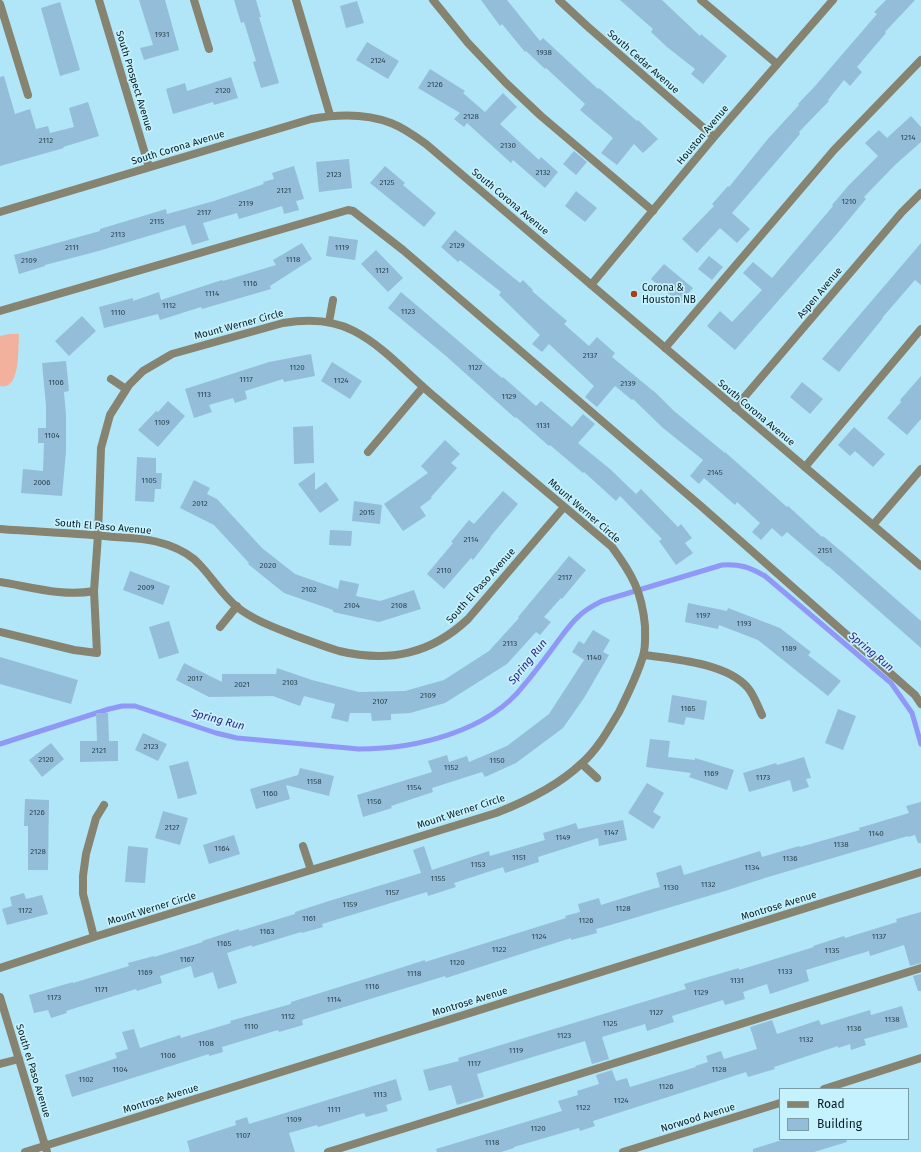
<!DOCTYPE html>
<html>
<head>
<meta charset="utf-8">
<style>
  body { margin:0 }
  #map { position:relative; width:921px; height:1152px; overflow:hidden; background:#b0e6f7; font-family:"Fira Sans",sans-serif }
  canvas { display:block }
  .legend { position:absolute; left:779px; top:1088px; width:130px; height:52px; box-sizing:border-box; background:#c6f1ff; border:1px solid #7a9ca7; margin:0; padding:5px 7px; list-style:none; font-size:12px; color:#071d23 }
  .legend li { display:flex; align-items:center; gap:8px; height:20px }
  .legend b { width:20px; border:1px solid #7a9ca7 }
</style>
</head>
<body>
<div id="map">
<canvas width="921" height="1152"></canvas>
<ul class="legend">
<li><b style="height:5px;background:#868370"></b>Road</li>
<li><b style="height:11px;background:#94bdda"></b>Building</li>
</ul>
</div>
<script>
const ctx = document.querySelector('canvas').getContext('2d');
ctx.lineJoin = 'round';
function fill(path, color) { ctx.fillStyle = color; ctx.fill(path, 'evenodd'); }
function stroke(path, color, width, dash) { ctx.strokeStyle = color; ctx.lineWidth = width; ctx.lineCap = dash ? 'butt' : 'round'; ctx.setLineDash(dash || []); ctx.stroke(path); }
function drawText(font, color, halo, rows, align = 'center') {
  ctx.font = font + ' "Fira Sans",sans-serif'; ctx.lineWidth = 3.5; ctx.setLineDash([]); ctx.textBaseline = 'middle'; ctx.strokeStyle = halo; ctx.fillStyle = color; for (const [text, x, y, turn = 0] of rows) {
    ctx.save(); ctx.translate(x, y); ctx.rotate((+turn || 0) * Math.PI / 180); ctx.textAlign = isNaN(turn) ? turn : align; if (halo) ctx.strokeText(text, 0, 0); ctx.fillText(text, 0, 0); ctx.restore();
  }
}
fill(new Path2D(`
  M9 334H19C18 347 21 391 0 386V336Z`), '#f2b19d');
stroke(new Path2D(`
  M0 744 109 709 122 706H135L216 733 237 738 359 749C415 749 488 732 524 685 536 671 547 656 558 641 564 633 571 623 579 616 586 609 594 605 602 601L722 565C741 564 749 567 765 576L891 683 912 713 921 744`), '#8f97f7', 5);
fill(new Path2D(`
  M139 0H165L179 50 144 60 140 48 153 45Z
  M234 0H256L261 17H259L279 83 261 88 253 62 256 61 244 22 241 23Z
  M481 0H507L540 41 543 38 598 89 599 88 637 121 638 120 658 139 643 153 634 144 617 165 601 153 613 138 580 110 585 104 546 68 545 69 526 51 525 52 502 24 500 26Z
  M620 0H662L700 36 701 34 727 56 703 84 691 74 695 69 667 47 651 32 653 29Z
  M886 0H915L885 32 886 33 857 67 862 72 850 86 844 80 828 100 829 101 799 132 800 134 732 213 750 229 737 243 720 228 697 253 682 239 714 206 712 204 728 186 729 187 767 140 799 105 798 104 815 86 877 14 874 12Z
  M357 1 364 23 346 28 340 6Z
  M60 2 80 70 60 76 41 8Z
  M367 42 399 61 388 79 356 60Z
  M430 69 465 91 463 93 485 112 503 93 517 107 500 124 539 160 541 157 558 172 545 188 513 160 511 163 467 123 464 127 454 119 460 113 418 88Z
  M4 76 15 114 30 109 36 129 48 126 50 133 74 127 69 108 88 102 99 136 63 147 64 148 0 166V77Z
  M231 77 238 98 214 105 213 102 173 114 166 89 185 83 187 91Z
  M911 116 921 127V142L895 165 864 197 866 199 836 235 735 350 707 326 720 311 732 322 762 290 743 273 753 262 772 278 833 206 832 205 849 185 878 156 865 143 879 130 887 138Z
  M574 151 587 162 576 175 563 164Z
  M349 159 352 188 319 192 316 162Z
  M294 166 304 199 296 201 299 210 284 214 282 206 239 219 237 213 203 223 209 240 192 245 185 225 95 252 45 265V266L19 274 14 255 100 231V229L166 209 167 214 214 201 264 184 263 182 274 179 272 173Z
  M385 166 405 183 403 185 436 213 424 227 370 183Z
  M576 191 597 208 585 222 565 206Z
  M455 230 520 283 523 280 533 290 532 291 567 321 564 324 589 346 597 337 615 353 612 357 657 394 674 411 725 453V452L787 507 788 506 822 537 823 536 848 557 921 621V648L828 566V567L787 532 782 537 772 528 761 540 752 532 760 523 737 502 735 505 704 478 699 484 690 476 703 460 663 428 633 399 632 400 615 386 597 407 585 397 594 386 549 344 542 352 532 344 540 335 499 295 501 292 460 260 458 262 441 247Z
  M329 236 358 240 355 260 326 256Z
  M302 243 312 259 270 286 271 289 202 309 201 307 160 320 158 314 104 328 99 307 133 298V301L159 292 161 300 222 280 223 281 276 265 273 260Z
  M921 243V285L915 280 882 318H883L839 372 822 359Z
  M376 250 403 278 388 292 361 264Z
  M709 256 723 267 712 280 698 269Z
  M664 264 693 288 680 303 651 279Z
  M401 292 502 378 503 377 536 406 541 401 572 427 583 414 595 424 578 443 610 469 636 494 641 489 678 527 681 524 692 538 685 543 693 553 676 565 659 541 662 539 620 496 616 501 584 472 583 473 550 445 549 446 516 417 515 418 446 356 388 308Z
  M82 316 96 331 69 356 55 341Z
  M311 354 315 376 284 382 283 379 245 391 247 399 235 403 233 398 209 405 212 412 194 418 185 389 269 362Z
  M66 361 69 391 64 392 66 415V452L62 496 21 493 23 469 43 471 44 443H38V428H46V406L42 363Z
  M332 362 362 381 350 399 321 381Z
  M921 376V419L907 435 887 418 901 402 900 400Z
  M802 382 823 399 810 414 790 397Z
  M168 401 185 416 158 447 138 430 156 411 158 412Z
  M313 426 314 463 294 464 293 427Z
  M854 427 885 454 873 467 855 451 850 456 838 445Z
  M445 440 460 454 451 463 457 468 431 497 432 498 420 507 426 516 403 531 384 504 428 473 421 466Z
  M137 457 156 458V473H162L161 489H155L154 502 135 501Z
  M315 472V490L326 482 339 500 320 513 298 484Z
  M194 480 210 488 207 494 217 499 262 548 295 574 338 589 340 580 359 584 356 596 380 601 414 590 421 609 379 622 333 612V610L284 593 248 564 249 563 214 525 180 508Z
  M503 491 518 504 490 537H491L473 560 471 558 444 589 427 574 453 543 451 542 469 520 474 524Z
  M354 501 382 505 380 524 352 521Z
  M330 530 352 531 351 546 329 545Z
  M569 556 586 570 562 599 561 598 544 617 551 622 540 635 536 632 507 664 445 703 410 713 391 714V720L372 721 371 713H350L348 722 331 718 335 704 304 696 300 706 273 696 209 697 176 680 184 663 222 682V674H276L277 668 312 680 359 692 405 691 444 680 489 651 519 618 518 617Z
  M130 571 170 586 163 605 123 590Z
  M688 603 727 611 728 608 780 628 811 652 808 655 841 681 828 696 758 640 719 625 718 629 685 622Z
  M169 621 179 653 159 659 149 627Z
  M593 630 610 640 603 652 609 655 584 698 563 728 516 763 485 777 482 772 432 788 433 792 391 806 392 808 363 817 357 795 432 772 428 761 447 755 449 762 467 756 469 762 507 746 549 714 584 660 572 652 579 641 584 644Z
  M0 657 78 680 71 704 0 684Z
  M672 695 707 701 704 720 686 717 684 725 668 722Z
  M838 709 856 716 843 750 825 743Z
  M96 713H108L109 741H118V761L80 762V741H97Z
  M143 733 167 744 158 761 135 750Z
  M650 739 670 741 668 757 695 760V758L734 770 727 790 689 777 691 773 646 767Z
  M51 743 64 759 42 777 29 760Z
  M804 757 811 778 806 779 809 787 793 792 790 780 749 792 743 773 776 763 777 765Z
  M188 761 197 794 178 799 169 766Z
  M300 768 334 776 329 796 286 785 290 799 256 809 250 789 298 775Z
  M647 783 664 793 653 812 661 817 653 829 628 813Z
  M25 799 49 800 48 870H28V826H24Z
  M921 802V843H918L915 835 908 837V836L768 877 725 891 607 926 596 929 597 933 571 940V938L474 969 446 978 445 976 302 1020 303 1025 279 1032 278 1030 222 1047 223 1052 209 1056V1054L72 1097 65 1075 117 1058 115 1053 128 1049 122 1032 134 1029 140 1048 180 1035 181 1038 231 1023 230 1021 291 1004V1002L397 969 425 960V962L566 918 565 916 580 912 578 904 599 898 601 905 649 890 660 887 656 873 681 865 684 875 760 851 762 857 799 846 800 847 860 830 859 828 909 813 906 806Z
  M163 811 188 818 180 845 155 838Z
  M623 820 627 840 599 846 598 838 538 857 539 862 505 873 503 867 454 883 456 887 428 896 427 892 322 924 323 927 302 933 301 932 252 947V945L227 953 237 983 218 989 213 972 194 978 191 966 160 976 162 983 137 991 136 989 66 1011 67 1013 51 1018 48 1010 34 1013 29 995 73 982V983L129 966 128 963 154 956V957L203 942 202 941 239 929V931L295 914V912L329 901 421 873 413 850 424 846 432 870 489 851 490 856 545 840 543 833 576 823 578 829Z
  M234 835 240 854 209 864 203 845Z
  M128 846 148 848 145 883 125 882Z
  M24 893 26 899 42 895 48 914 7 925 2 909 12 906 10 897Z
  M921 912V963L910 966 904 945 870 956 869 951 806 970 809 981 770 994 767 984 743 992 745 999 725 1005 723 1000 672 1016 674 1022 647 1031 645 1024 602 1037 609 1059 592 1064 585 1041 477 1074 484 1097 457 1105 451 1085 429 1091 423 1070 459 1061 458 1058 686 989 684 984 739 968V970L814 947 813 946 844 936 845 938 897 922 896 919Z
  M921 974V991H918L913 976Z
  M902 1006 908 1027 864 1039 866 1045 851 1050 850 1044 838 1048V1046L774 1067 775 1069 748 1077 746 1072 593 1121 595 1126 580 1131 579 1128 514 1147V1148L501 1152H437L436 1149 562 1111 558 1101 578 1095 577 1091 599 1084 596 1075 612 1070 616 1081 627 1078 630 1087 696 1067 695 1066 708 1062 706 1056 721 1051 724 1059 757 1049 750 1027 772 1020 777 1034 819 1020 821 1025 870 1010 871 1015Z
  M396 1079 402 1100 386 1105 388 1111 366 1117 364 1113 318 1127 317 1125 289 1133 295 1152H190L187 1141 236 1125 235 1121 247 1117 249 1124Z
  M785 1139H846L847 1142 814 1152H753V1149Z`), '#94bdda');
stroke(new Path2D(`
  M194 0 209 49
  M433 0 468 43 506 83 541 116 653 211
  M701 0 777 64
  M0 4 28 95
  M0 311 348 210 353 211 403 250 702 507 915 695 921 704
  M665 348 834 150 921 60
  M805 467 921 329
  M0 582C31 587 64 597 94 591L98 535
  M0 632 74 650 97 653 94 591
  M0 1064 19 1059
  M328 1152 921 968`), '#868370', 8);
stroke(new Path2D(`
  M99 0 149 167
  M296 0 330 115
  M559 0 587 26 714 137
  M0 212 311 119C338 114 365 113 391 123 404 128 415 136 426 144L921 566
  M591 285 714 137 833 0
  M329 322 333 300
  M111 379 126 389
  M735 408 902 212 921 193
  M368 452 423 387
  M873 525 921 469
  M0 529C38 532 77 533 115 537 133 538 151 539 168 545 179 549 191 555 199 564 212 577 222 595 237 607 255 621 276 628 296 636 310 641 325 647 339 651 389 663 431 654 468 619L564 507
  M220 627 237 606
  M644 655C674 659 727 663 748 688 754 695 758 707 762 715
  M582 764 597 778
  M303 846 311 870
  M94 937 83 894V876L86 854 96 818 104 805
  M0 968 94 937 496 813C527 801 558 786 582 763 598 749 608 730 619 712 628 694 637 676 643 656 646 647 645 636 645 626 642 592 632 574 612 547 553 497 494 448 436 398 409 376 385 347 354 331 332 319 307 319 283 323L172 354 143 371 129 385 110 415 101 448 98 535
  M0 997 47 1152
  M824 1089 921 1058
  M25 1152 921 872
  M623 1152 780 1103`), '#868370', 8);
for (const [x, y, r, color] of [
  [634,294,4,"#a6401b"]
]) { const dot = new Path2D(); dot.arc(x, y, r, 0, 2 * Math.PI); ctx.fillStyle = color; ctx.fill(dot); stroke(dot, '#c6f1ff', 1.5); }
drawText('8px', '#2a4551', null, [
  ["1931",162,35],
  ["1938",544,53],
  ["2124",378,61],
  ["2126",435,85],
  ["2120",223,91],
  ["2128",471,117],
  ["1214",908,138],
  ["2112",46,141],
  ["2130",508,146],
  ["2132",543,173],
  ["2123",334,175],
  ["2125",387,183],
  ["2121",284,191],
  ["1210",849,202],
  ["2119",246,204],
  ["2117",204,213],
  ["2115",157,222],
  ["2113",118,235],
  ["2129",457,246],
  ["2111",72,248],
  ["1119",342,248],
  ["1118",293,260],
  ["2109",29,261],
  ["1121",382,271],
  ["1116",250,284],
  ["1114",212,294],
  ["1112",169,306],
  ["1123",408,312],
  ["1110",118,313],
  ["2137",590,356],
  ["1120",297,368],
  ["1127",475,368],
  ["1117",246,380],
  ["1124",341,381],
  ["1106",56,383],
  ["2139",628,384],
  ["1113",204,395],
  ["1129",509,397],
  ["1109",162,423],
  ["1131",543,426],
  ["1104",52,436],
  ["2145",715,473],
  ["1105",149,481],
  ["2006",42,483],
  ["2012",200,504],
  ["2015",367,513],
  ["2114",471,540],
  ["2151",825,551],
  ["2020",268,566],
  ["2110",444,571],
  ["2117",565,578],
  ["2009",146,588],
  ["2102",309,590],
  ["2104",352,606],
  ["2108",399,606],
  ["1197",703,616],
  ["1193",744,624],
  ["2113",510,644],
  ["1189",789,649],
  ["1140",594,658],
  ["2017",195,679],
  ["2103",290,683],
  ["2021",242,685],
  ["2109",428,696],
  ["2107",380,702],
  ["1165",688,709],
  ["2123",151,747],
  ["2121",99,751],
  ["2120",46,760],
  ["1150",497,761],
  ["1152",451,768],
  ["1169",711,774],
  ["1173",763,778],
  ["1158",314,782],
  ["1154",414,788],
  ["1160",270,794],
  ["1156",374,802],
  ["2126",37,813],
  ["2127",172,828],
  ["1147",611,833],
  ["1140",876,834],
  ["1149",563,838],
  ["1138",841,845],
  ["1164",222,849],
  ["2128",38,852],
  ["1151",519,858],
  ["1136",790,859],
  ["1153",478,865],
  ["1134",752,868],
  ["1155",438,879],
  ["1132",708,885],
  ["1130",671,888],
  ["1157",392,893],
  ["1159",350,905],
  ["1128",623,909],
  ["1172",25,911],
  ["1161",309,919],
  ["1126",586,921],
  ["1163",267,932],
  ["1124",539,937],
  ["1137",879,937],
  ["1165",224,944],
  ["1122",499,950],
  ["1135",832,951],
  ["1167",187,960],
  ["1120",457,963],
  ["1133",785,972],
  ["1169",145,973],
  ["1118",414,974],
  ["1131",737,981],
  ["1116",372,987],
  ["1171",101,990],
  ["1129",701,993],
  ["1173",54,998],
  ["1114",334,1000],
  ["1127",656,1013],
  ["1112",288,1017],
  ["1138",892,1020],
  ["1125",610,1024],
  ["1110",251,1027],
  ["1136",854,1029],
  ["1123",564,1036],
  ["1132",806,1040],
  ["1108",206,1044],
  ["1119",516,1051],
  ["1106",168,1056],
  ["1117",474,1064],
  ["1104",120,1070],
  ["1128",719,1070],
  ["1102",86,1080],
  ["1126",666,1087],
  ["1113",380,1095],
  ["1124",621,1101],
  ["1122",583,1108],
  ["1111",334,1110],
  ["1109",294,1120],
  ["1120",538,1129],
  ["1107",243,1136],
  ["1118",492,1143]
]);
drawText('10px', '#071d23', '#c6f1ff', [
  ["South Cedar Avenue",643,62,41],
  ["South Prospect Avenue",134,81,73],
  ["Houston Avenue",703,135,-50],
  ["South Corona Avenue",178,148,-17],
  ["South Corona Avenue",510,202,40],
  ["Aspen Avenue",820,293,-50],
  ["Mount Werner Circle",239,325,-15],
  ["South Corona Avenue",756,413,40],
  ["Mount Werner Circle",584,511,41],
  ["South El Paso Avenue",103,527,5],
  ["South El Paso Avenue",481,586,-48],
  ["Mount Werner Circle",461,812,-18],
  ["Montrose Avenue",779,906,-17],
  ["Mount Werner Circle",152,909,-17],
  ["Montrose Avenue",470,1002,-17],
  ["South el Paso Avenue",33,1071,73],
  ["Montrose Avenue",161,1099,-17],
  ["Norwood Avenue",698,1118,-17]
]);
drawText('10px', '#071d23', '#c6f1ff', [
  ["Corona &",642,288],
  ["Houston NB",642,300]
], 'left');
drawText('italic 11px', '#2c1c8a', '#c6f1ff', [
  ["Spring Run",871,652,40],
  ["Spring Run",528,662,-51],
  ["Spring Run",218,720,15]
]);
</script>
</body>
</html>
